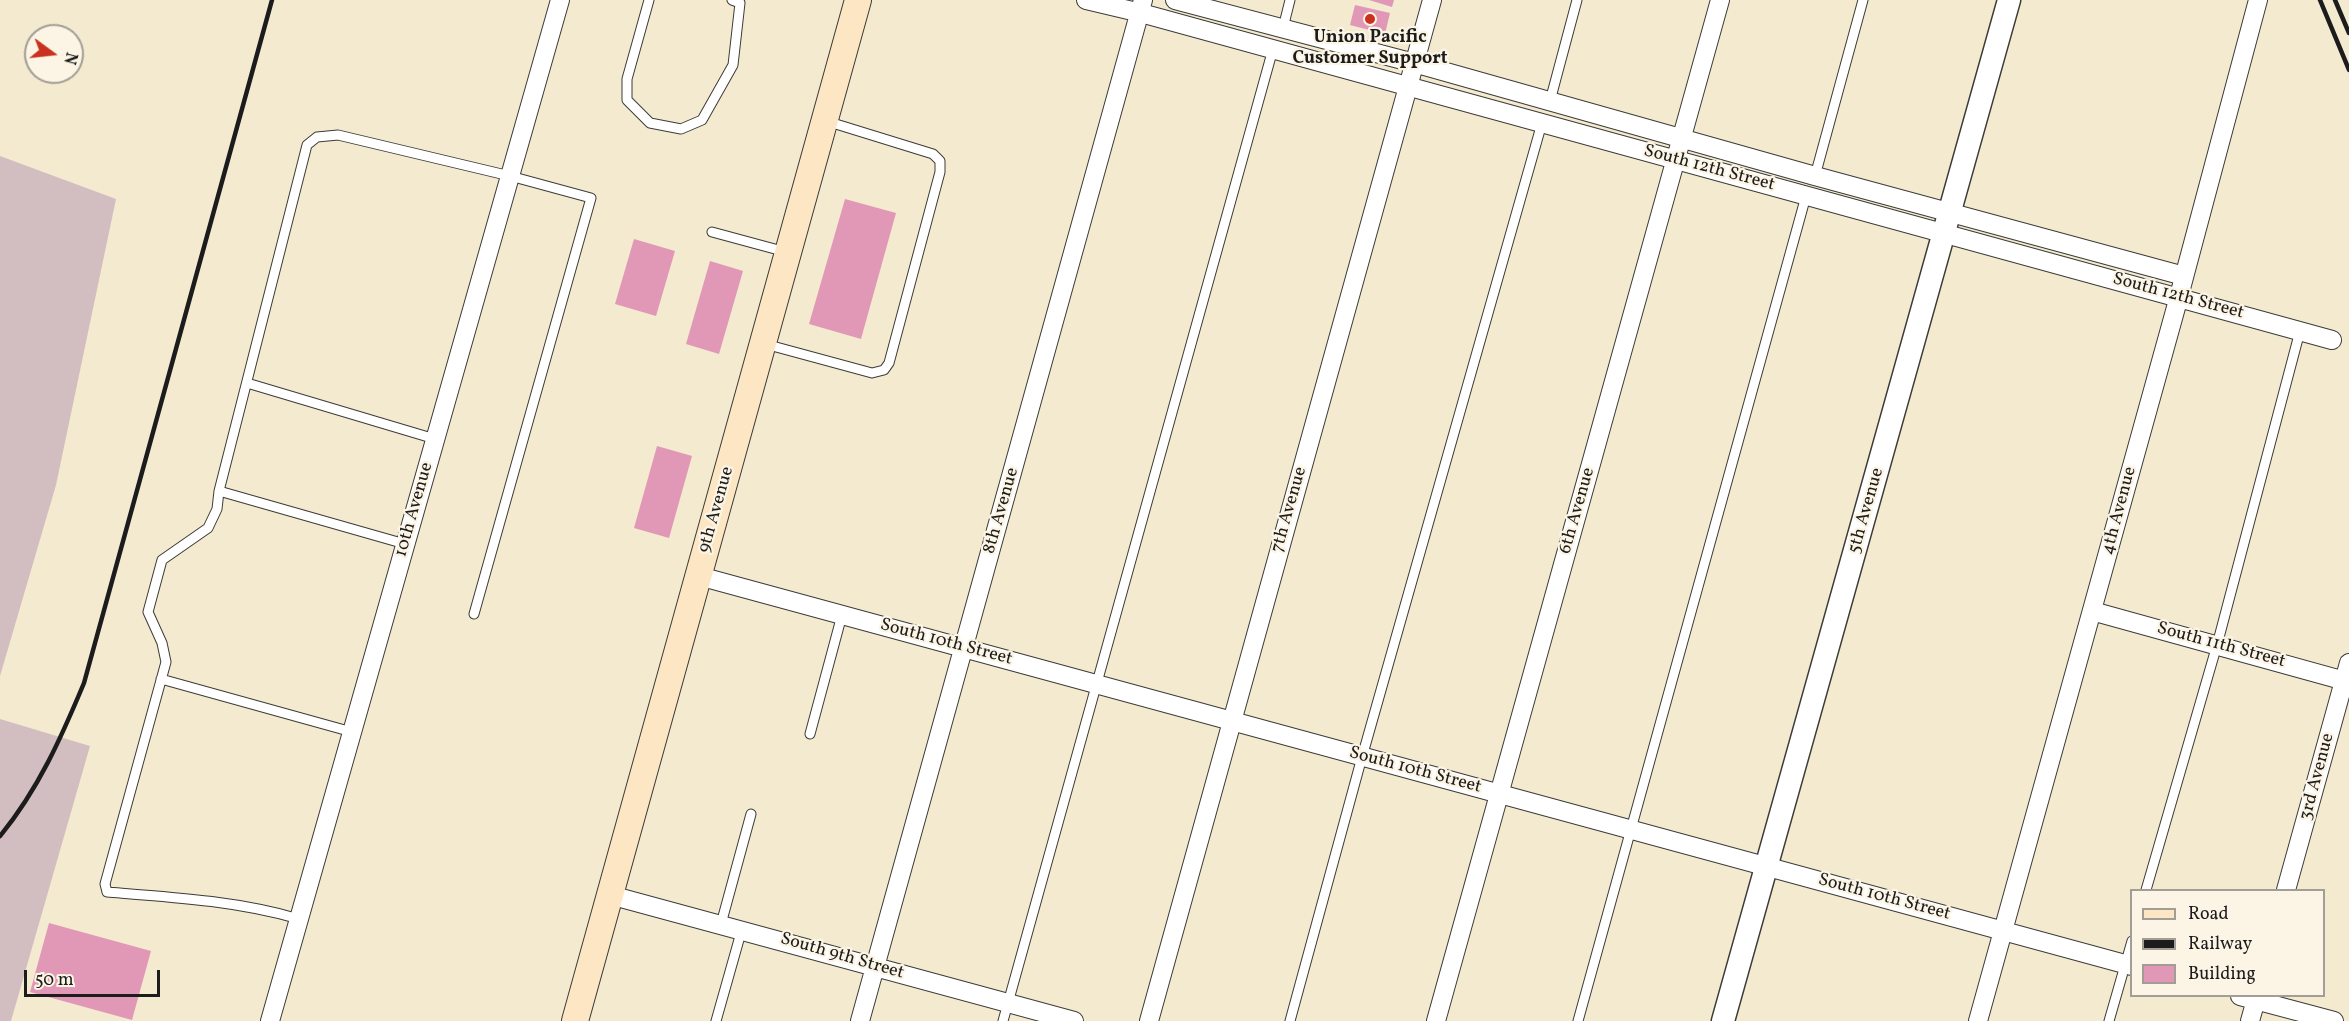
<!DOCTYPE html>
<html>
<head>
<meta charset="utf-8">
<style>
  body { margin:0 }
  #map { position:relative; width:2349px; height:1021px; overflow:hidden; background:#f3ead0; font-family:Vollkorn,serif }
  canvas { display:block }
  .legend { position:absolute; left:2130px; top:889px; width:195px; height:108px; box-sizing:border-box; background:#fcf5e5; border:2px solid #a29e95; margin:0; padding:8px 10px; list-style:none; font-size:18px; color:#1c1c1c }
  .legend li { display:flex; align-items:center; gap:12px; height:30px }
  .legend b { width:30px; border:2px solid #a29e95 }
  .north { position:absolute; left:24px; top:24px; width:60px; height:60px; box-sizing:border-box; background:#fcf5e5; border:2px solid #a29e95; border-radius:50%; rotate:105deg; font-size:16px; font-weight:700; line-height:24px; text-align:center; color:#1c1c1c }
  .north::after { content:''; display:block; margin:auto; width:21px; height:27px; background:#c8321e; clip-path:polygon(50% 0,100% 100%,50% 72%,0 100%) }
  .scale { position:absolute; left:24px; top:970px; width:136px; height:27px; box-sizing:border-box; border:3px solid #1c1c1c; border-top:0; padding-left:8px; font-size:18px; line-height:21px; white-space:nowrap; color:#1c1c1c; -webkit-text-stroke:4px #fcf5e5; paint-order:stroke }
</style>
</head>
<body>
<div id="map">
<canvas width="2349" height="1021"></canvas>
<ul class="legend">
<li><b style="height:8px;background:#fce6c4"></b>Road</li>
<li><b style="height:8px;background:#1c1c1c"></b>Railway</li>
<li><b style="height:16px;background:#e198b6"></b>Building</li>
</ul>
<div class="north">N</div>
<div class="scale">50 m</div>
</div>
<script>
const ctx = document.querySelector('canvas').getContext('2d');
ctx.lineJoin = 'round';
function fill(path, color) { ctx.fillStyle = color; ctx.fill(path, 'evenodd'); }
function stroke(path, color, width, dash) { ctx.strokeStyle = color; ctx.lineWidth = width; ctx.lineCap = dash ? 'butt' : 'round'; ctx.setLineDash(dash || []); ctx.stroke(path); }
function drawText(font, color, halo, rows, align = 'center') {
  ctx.font = font + ' Vollkorn,serif'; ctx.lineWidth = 4.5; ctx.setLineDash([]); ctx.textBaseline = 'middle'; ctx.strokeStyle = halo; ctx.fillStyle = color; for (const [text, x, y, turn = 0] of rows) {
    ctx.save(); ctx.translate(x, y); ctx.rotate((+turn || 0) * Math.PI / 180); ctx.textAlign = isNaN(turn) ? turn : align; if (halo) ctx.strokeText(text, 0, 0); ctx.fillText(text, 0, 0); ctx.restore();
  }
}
fill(new Path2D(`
  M0 156 116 199 56 485 0 676Z
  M0 719 90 746 11 1021H0Z`), '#d2bec1');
fill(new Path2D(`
  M1369 0H1394L1392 7Z
  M1355 5 1390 13 1385 34 1350 25Z
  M845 199 896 213 861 339 809 324Z
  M634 239 675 251 656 316 615 304Z
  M710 261 743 271 719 354 686 344Z
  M657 446 692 456 669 538 634 528Z
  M49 923 151 951 132 1020 30 992Z`), '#e198b6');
const service = new Path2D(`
  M649 0 627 79V100L650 123 681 129 702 120 733 65 740 3 732 0
  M1283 28 1290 0
  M1550 101 1577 0
  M1815 176 1863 0
  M712 232 786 252
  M765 344 872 373 884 370 889 363 940 172V161L933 154 826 121
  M247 383 435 439
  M219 491 405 544
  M161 679 352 732
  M810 734 842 615
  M2146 890 2217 645 2300 331
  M299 919C238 901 171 897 107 892L105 884 166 662 162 643 148 612 162 560 208 528 217 509 219 491 307 145 317 137 338 135 510 176 591 198 474 614
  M721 924 751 814
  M716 1021 742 929
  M1003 1021 1273 49
  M1290 1021 1362 757 1542 123
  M1578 1021 1806 196
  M2109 1021 2132 941`);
const minor = new Path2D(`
  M1086 0 1141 13 2332 340
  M1175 0 1414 63 1815 176 2184 276
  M699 576 2132 966
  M2092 611 2349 682
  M2286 890 2349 663
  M610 895 1074 1021
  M2240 996 2334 1021
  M270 1021 560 0
  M860 1021 1143 0
  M1149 1021 1432 0
  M1436 1021 1720 0
  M1978 1021 2175 311 2258 0
  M2250 1021 2257 996`);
const tertiary = new Path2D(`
  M1723 1021 2009 0`);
const secondary = new Path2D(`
  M575 1021 858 0`);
stroke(service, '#3c3b37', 11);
stroke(minor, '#3c3b37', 20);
stroke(tertiary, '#3c3b37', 25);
stroke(secondary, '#3c3b37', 28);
stroke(service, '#fff', 9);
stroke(minor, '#fff', 18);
stroke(tertiary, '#fff', 22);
stroke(secondary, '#fce6c4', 26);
stroke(new Path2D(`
  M2320 0 2349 70
  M2335 0 2349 33
  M0 836C38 790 61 738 84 683L272 0`), '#1c1c1c', 4.5);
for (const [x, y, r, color] of [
  [1370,19,6,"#c8321e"]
]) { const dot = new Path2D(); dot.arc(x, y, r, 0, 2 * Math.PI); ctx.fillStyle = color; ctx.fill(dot); stroke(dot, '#fcf5e5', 2); }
drawText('bold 18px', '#1c1c1c', '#fcf5e5', [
  ["Union Pacific",1370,39],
  ["Customer Support",1370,60]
]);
drawText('18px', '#1c1c1c', '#fcf5e5', [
  ["South 12th Street",1709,169,15],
  ["South 12th Street",2178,297,15],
  ["10th Avenue",415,510,-74],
  ["9th Avenue",717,510,-74],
  ["7th Avenue",1290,510,-74],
  ["8th Avenue",1002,511,-74],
  ["6th Avenue",1578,511,-74],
  ["5th Avenue",1867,511,-74],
  ["4th Avenue",2120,511,-75],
  ["South 10th Street",946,643,15],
  ["South 11th Street",2221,646,15],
  ["South 10th Street",1415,771,15],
  ["3rd Avenue",2318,777,-75],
  ["South 10th Street",1884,898,15],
  ["South 9th Street",842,957,16]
]);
</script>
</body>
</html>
